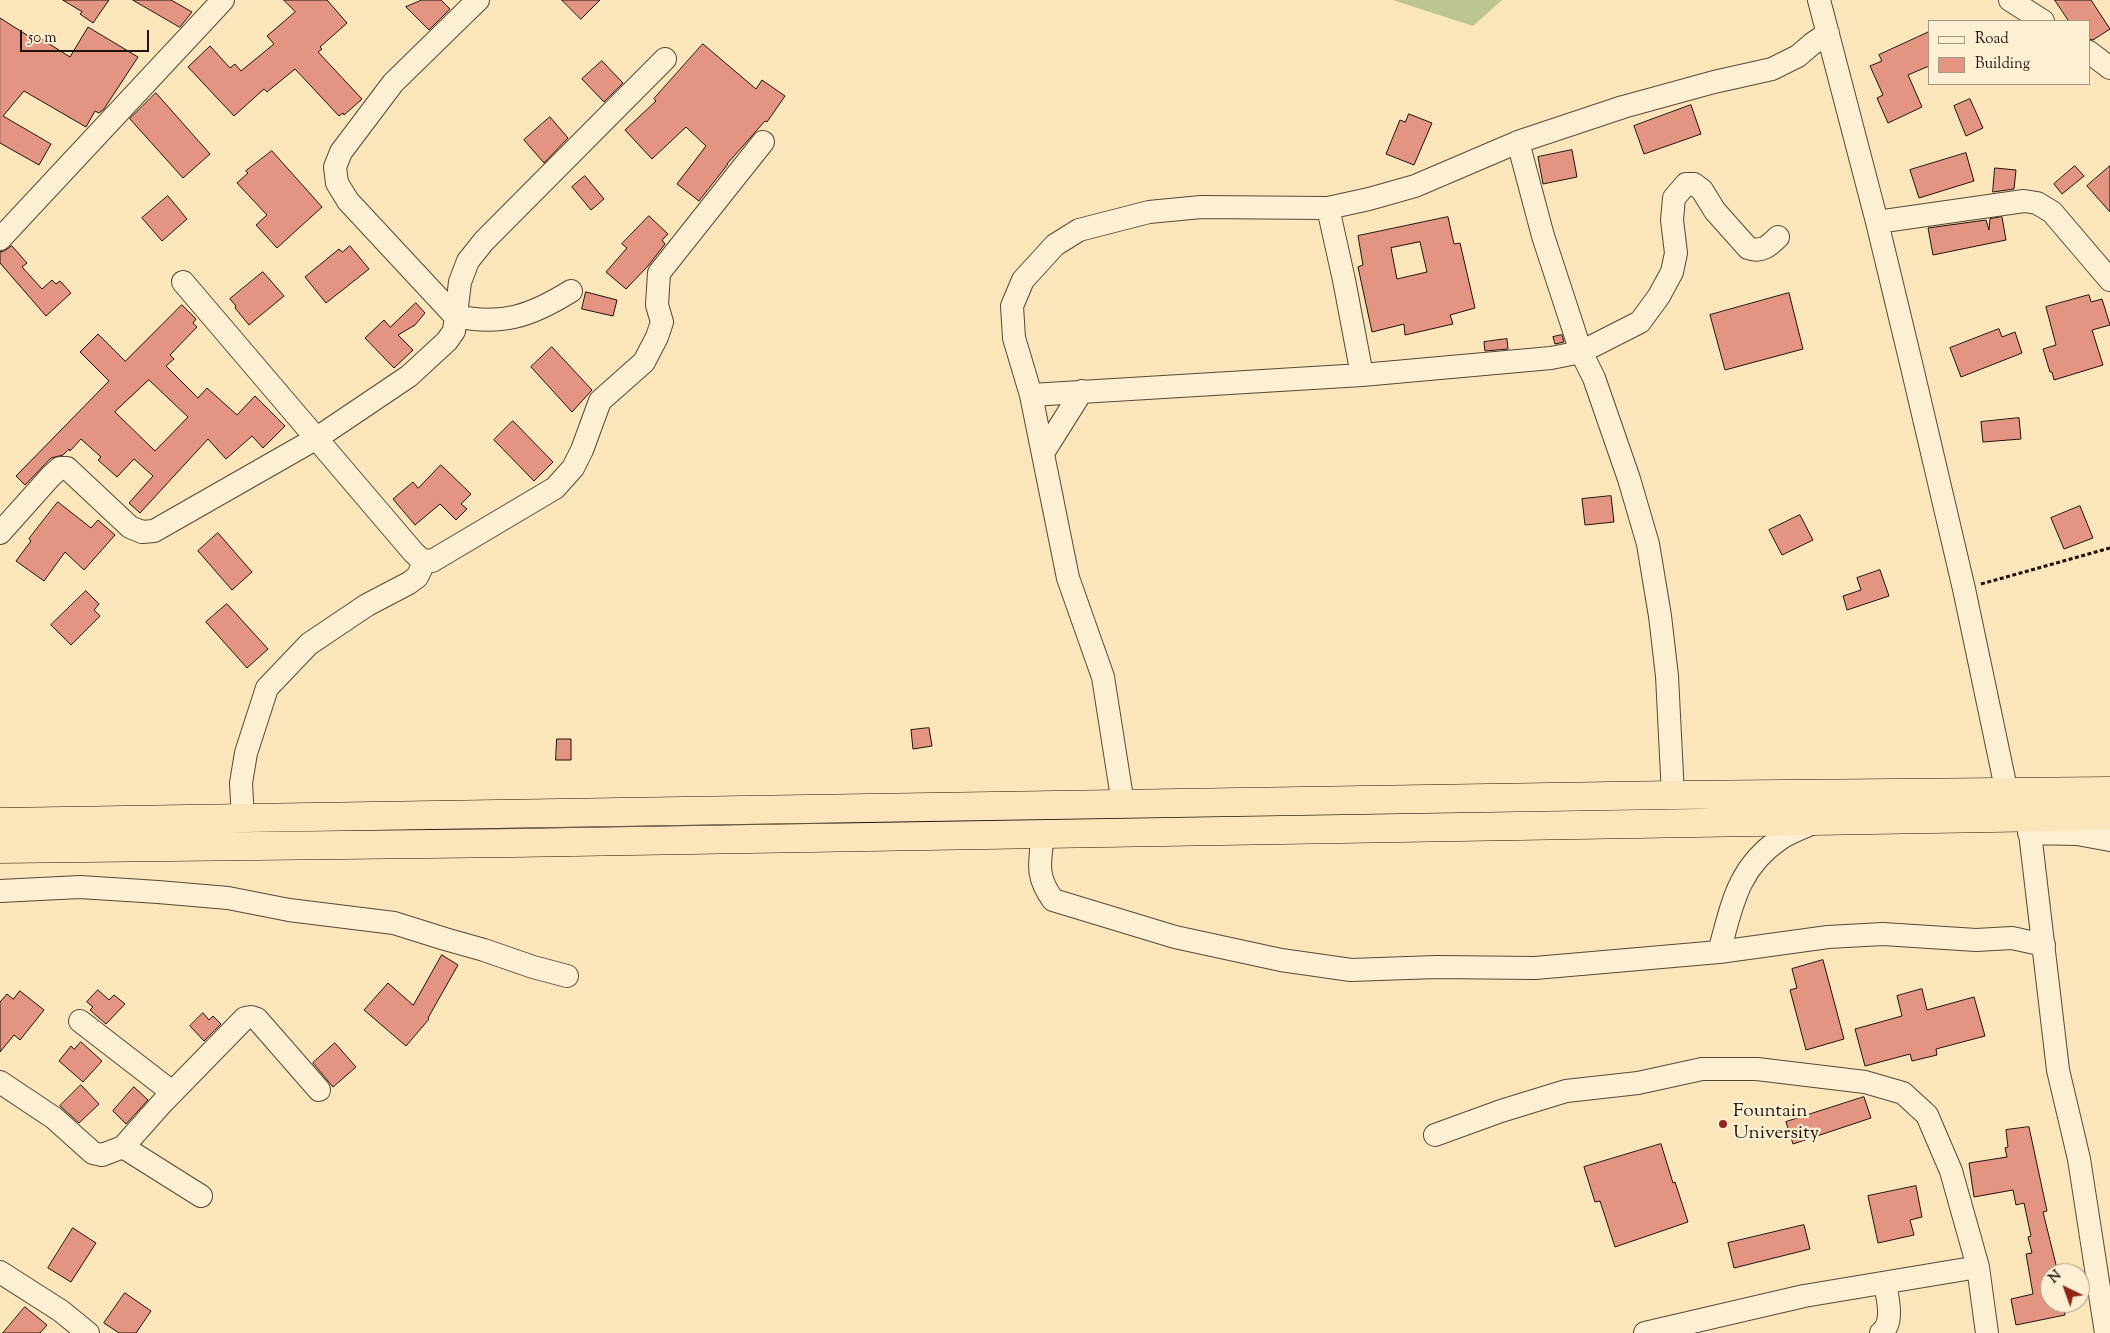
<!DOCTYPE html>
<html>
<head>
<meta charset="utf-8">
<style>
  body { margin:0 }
  #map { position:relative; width:2110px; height:1333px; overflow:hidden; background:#fae6ba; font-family:"Sorts Mill Goudy",serif }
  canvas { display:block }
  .legend { position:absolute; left:1928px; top:20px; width:162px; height:65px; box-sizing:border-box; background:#fcefd2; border:1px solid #a49782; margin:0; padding:6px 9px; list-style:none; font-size:15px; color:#21130b }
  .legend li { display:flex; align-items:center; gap:10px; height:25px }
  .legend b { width:25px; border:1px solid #a49782 }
  .north { position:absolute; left:2040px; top:1263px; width:50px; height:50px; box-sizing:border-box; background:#fcefd2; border:1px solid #a49782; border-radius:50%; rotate:318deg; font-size:14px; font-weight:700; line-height:20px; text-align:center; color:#21130b }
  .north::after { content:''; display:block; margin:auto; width:18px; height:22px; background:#8f2418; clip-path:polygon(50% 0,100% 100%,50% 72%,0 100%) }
  .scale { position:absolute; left:20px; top:30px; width:129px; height:22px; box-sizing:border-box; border:2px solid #21130b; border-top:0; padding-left:6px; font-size:15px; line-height:18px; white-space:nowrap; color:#21130b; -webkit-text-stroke:4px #fcefd2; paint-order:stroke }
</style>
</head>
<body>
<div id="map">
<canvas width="2110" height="1333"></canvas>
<ul class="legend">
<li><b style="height:6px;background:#fcefd2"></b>Road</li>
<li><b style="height:14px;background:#e39581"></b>Building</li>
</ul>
<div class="north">N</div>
<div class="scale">50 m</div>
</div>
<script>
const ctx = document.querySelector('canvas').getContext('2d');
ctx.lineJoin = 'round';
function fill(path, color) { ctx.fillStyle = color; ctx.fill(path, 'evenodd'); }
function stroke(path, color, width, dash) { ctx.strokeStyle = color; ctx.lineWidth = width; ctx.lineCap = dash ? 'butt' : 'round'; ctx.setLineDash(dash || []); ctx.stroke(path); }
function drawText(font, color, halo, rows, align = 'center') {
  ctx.font = font + ' "Sorts Mill Goudy",serif'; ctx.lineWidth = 4.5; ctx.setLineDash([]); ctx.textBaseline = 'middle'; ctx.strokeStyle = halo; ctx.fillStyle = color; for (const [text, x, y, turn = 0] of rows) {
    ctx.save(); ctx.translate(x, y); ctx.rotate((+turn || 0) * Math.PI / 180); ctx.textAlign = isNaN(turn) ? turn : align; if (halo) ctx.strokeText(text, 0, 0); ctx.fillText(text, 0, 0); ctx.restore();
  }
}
fill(new Path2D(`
  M1393 0H1502L1473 26Z`), '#bbc692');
const building = new Path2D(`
  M63 0H109L93 23 80 14 82 12Z
  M133 0H171L192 12 180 27Z
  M284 0H327L347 23 320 47 322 49 318 52 362 99 344 115 343 113 339 116 295 69 267 92 264 89 234 116 188 67 210 46 230 68 235 64 241 71 274 44 267 36 295 12Z
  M422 0H441L450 9 429 30 406 7Z
  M562 0H600L581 19Z
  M2055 0H2091L2110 29 2093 40 2089 39V21H2069Z
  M0 18 30 37 32 33 70 57 88 27 138 57 104 109 99 113 95 111 86 127 24 91 3 116 51 144 39 165 0 143Z
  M1929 32V66L1908 75 1922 107 1888 123 1877 98 1883 95 1870 66 1882 61 1879 55Z
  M703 44 756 89 762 80 785 96 767 122 765 121 727 164H728L699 201 677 184 706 146 686 127 652 159 625 130 656 101 654 99Z
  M602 61 623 83 604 102 582 79Z
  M156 93 210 154 183 178 130 119Z
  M1970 99 1983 128 1966 136 1954 106Z
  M1691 105 1701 134 1644 154 1634 126Z
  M1409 114 1432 123 1414 165 1386 154 1400 120 1405 122Z
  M550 117 568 138 544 163 524 140Z
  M1572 150 1577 177 1543 184 1538 157Z
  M272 151 322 207 277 248 256 225 267 215 237 183 248 173 246 171Z
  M1966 153 1974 181 1919 198 1910 170Z
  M2075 166 2084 176 2062 194 2054 184Z
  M2110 166V212L2087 186Z
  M1995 168 2016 170 2014 189 1993 192Z
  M585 176 604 199 591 210 572 187Z
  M168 196 187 219 162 241 142 218Z
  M649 216 668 234 662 240 665 244 648 266 626 289 606 272 627 248 622 244Z
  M1448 217 1454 244 1460 243 1475 308 1450 315 1453 324 1405 335 1404 324 1372 332 1358 267 1363 265 1358 236ZM1420 242 1427 272 1397 279 1391 248Z
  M2002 217 2006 240 1933 255 1928 228 1986 220 1989 230 1990 219Z
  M12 246 27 263 22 267 42 289 52 280 56 284 60 281 71 293 46 316 0 263V252L4 251Z
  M350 246 369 269 326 303 305 277 339 249 342 252Z
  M263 272 284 296 249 325 235 308 236 306 230 299Z
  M586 292 617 300 613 316 582 309Z
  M1789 293 1803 349 1725 370 1710 315Z
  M2089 295 2091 302 2102 299 2110 325 2092 330 2103 365 2054 380 2052 372H2050L2043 349 2056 345 2046 307Z
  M416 303 425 313 415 325 398 335 413 350 394 368 365 338 384 320 390 327Z
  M182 305 196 319 193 323 197 327 170 355 174 359 166 366 198 398 207 388 237 415 255 396 285 426 263 448 252 436 226 459 208 439 140 513 129 503 153 476 134 459 117 477 98 460 101 457 81 439 70 451 69 449 63 455 51 458 25 485 16 476 109 381 80 352 98 334 125 361ZM149 380 188 417 155 451 115 412Z
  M1999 329 2002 337 2015 332 2022 353 1961 377 1950 348Z
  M1562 335 1564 342 1555 344 1553 337Z
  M1507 339 1508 349 1485 351 1484 342Z
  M552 347 592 390 572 412 531 367Z
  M2019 418 2021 439 1983 442 1981 422Z
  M513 421 553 462 534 481 494 440Z
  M441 465 471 494 461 504 467 509 456 520 440 504 415 525 393 499 413 482 418 488Z
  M1611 496 1614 522 1585 525 1582 499Z
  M58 502 91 528 98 520 115 535 84 570 65 552 44 581 16 561 31 541 29 539Z
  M2080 506 2093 538 2064 549 2051 518Z
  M1800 515 1813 540 1782 555 1769 530Z
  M218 533 252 572 232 590 198 551Z
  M1880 570 1889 596 1847 610 1843 596 1861 590 1857 578Z
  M86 591 99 604 94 610 100 616 71 645 51 625Z
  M227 604 268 649 247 668 206 622Z
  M929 728 932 746 913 749 911 730Z
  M557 739H571V760H556Z
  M442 955 458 965 428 1018 429 1019 406 1046 364 1010 388 983 413 1005Z
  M1823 960 1844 1039 1806 1050 1790 990 1797 988 1792 969Z
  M1922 989 1927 1010 1974 997 1985 1036 1936 1049 1937 1055 1912 1061 1910 1054 1865 1066 1855 1029 1902 1016 1897 996Z
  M98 990 109 1000 114 995 125 1004 106 1024 90 1010 93 1007 87 1002Z
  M20 991 44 1010 20 1040 14 1035 0 1052V1002L7 994 13 999Z
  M203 1013 209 1020 213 1016 221 1024 204 1041 190 1026Z
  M81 1042 102 1061 83 1082 59 1061 71 1046 74 1049Z
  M335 1043 356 1067 333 1087 313 1063Z
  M81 1085 99 1104 79 1123 60 1106Z
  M134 1087 148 1100 126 1124 113 1111Z
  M1864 1097 1871 1118 1793 1144 1786 1122Z
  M2029 1127 2047 1211 2043 1212 2058 1273H2050V1303H2063L2065 1315 2016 1325 2011 1299 2033 1294 2026 1254 2032 1253 2028 1237 2031 1236 2024 1203 2016 1205 2013 1190 1974 1197 1969 1163 2007 1157 2005 1148 2008 1147 2006 1130Z
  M1661 1144 1673 1183 1675 1182 1688 1222 1615 1247 1600 1201 1595 1202 1584 1167Z
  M1916 1186 1922 1217 1910 1220 1914 1235 1878 1243 1868 1196Z
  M1804 1225 1810 1249 1734 1268 1728 1243Z
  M73 1228 96 1243 71 1282 48 1268Z
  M125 1293 151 1311 136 1333H119L104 1323Z
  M25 1307 47 1325 40 1333H3Z`);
fill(building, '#e39581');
stroke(building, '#21130b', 1);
const minor = new Path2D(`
  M478 0 393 83 341 152 335 167 337 183 348 201 455 316C502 326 531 316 571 291
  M1819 0 1877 222 1911 363 1964 589 2007 793
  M2010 0 2043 21
  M2089 52 2110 68
  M1518 142 1543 236 1581 352 1594 378 1629 479 1648 544 1660 616 1667 676 1673 795
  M1328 208 1344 280 1362 375
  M1877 222 2024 201 2037 203 2052 212 2110 280
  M0 239 223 0
  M183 282 414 553 422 560 432 561 555 488 573 468 582 450 600 401 644 362 657 337 662 322 657 305 659 273 763 142
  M1031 395 1362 375 1551 358 1581 352 1640 322 1659 296 1672 272 1676 253 1672 220 1674 198 1686 184H1694L1702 190 1715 211 1748 248C1761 253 1769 246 1778 237
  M1043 453 1082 391
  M0 533 51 476 60 468H67L130 527 142 532 154 531 317 438 409 376 447 341 454 331 460 282 468 261 484 241 665 59
  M1123 804 1103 677 1068 578 1031 395 1014 338 1012 306 1023 280 1055 245 1079 230 1149 212 1201 207 1328 208 1369 199 1415 186 1518 142 1623 107 1714 82 1772 69 1798 56 1812 44 1828 33
  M2028 816 2058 1070 2079 1159 2106 1333
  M243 818 241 783 246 753 267 688 309 644 367 605 409 583 417 577 421 569 422 560
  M2029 833 2077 834 2110 840
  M1043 834C1040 863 1035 875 1053 900L1175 937 1281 960 1351 970 1436 967 1535 968 1719 952 1828 937 1883 934 1976 940 2012 938 2044 945
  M0 891 80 887 158 892 228 898 289 910 394 923 445 939 484 950 533 967 567 976
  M1719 952C1732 906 1737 868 1780 839 1790 832 1803 828 1815 822
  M80 1021 172 1092
  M0 1082 54 1118 93 1153 102 1155 123 1147 163 1102 245 1018 251 1017 257 1019 319 1090
  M1435 1135 1501 1111 1566 1091 1638 1083 1702 1069H1757L1865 1082 1903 1093 1927 1115 1951 1171 1978 1267 1987 1333
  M123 1147 201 1196
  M0 1272 61 1311 88 1333
  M1645 1333 1804 1296 1978 1267
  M1881 1333C1895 1322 1887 1297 1885 1283`);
const highway = new Path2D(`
  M0 822 1673 795 2110 791
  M0 849 514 843 2110 816`);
stroke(minor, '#574837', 24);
stroke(highway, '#21130b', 29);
stroke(new Path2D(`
  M1981 584 2110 548`), '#21130b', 3, [4, 2.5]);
stroke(minor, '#fcefd2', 22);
stroke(highway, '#fae6ba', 28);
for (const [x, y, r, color] of [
  [1723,1124,5,"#8f2418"]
]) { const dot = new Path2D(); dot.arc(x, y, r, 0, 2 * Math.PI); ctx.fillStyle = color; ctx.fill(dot); stroke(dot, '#fcefd2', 2); }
drawText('19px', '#21130b', '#fcefd2', [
  ["Fountain",1733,1113],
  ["University",1733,1135]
], 'left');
</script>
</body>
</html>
